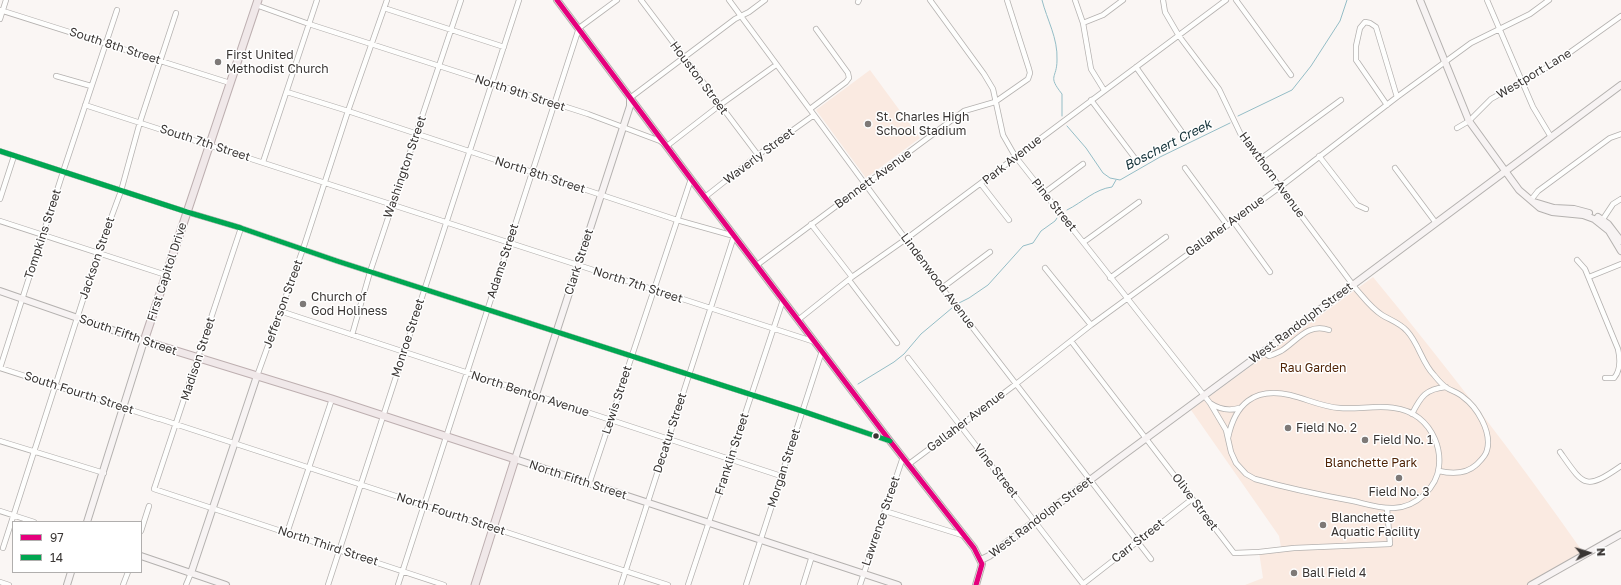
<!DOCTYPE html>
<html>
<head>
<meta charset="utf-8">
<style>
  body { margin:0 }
  #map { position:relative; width:1621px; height:585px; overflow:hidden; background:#faf6f4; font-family:"Golos Text",sans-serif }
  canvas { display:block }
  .legend { position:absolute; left:12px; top:521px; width:130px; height:52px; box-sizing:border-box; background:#fff; border:1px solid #b0aead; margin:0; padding:5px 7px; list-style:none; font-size:12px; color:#393533 }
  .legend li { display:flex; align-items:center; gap:8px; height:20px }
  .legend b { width:20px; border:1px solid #b0aead }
  .north { position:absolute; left:1569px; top:533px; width:40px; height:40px; -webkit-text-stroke:3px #fff; paint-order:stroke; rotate:86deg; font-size:11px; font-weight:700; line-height:16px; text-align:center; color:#393533 }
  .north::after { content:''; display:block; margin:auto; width:14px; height:18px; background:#393533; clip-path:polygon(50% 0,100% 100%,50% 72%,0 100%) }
</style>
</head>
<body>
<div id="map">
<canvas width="1621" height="585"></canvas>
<ul class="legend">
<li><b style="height:5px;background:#e5007d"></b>97</li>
<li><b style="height:5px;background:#00a651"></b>14</li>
</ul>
<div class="north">N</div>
</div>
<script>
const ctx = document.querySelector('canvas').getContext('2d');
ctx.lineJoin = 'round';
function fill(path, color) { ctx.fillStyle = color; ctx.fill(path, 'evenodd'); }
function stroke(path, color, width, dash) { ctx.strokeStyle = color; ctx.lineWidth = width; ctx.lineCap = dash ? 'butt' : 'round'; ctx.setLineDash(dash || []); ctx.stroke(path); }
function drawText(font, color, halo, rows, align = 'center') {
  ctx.font = font + ' "Golos Text",sans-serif'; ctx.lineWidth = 3; ctx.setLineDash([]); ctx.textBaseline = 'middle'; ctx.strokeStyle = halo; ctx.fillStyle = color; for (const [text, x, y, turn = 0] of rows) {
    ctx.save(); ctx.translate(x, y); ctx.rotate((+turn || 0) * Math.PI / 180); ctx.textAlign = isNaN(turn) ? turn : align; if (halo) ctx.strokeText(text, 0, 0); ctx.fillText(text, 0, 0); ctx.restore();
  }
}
fill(new Path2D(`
  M870 70 920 138 866 178 816 110Z
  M1373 277C1447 367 1518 459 1585 555L1531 585H1245L1263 578 1259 552 1286 547H1281L1279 536 1191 410Z`), '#faeae1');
stroke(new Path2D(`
  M1042 0C1047 20 1058 38 1057 60 1057 79 1047 75 1062 94V116
  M1238 116 1292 90 1311 66 1340 21 1347 0
  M1067 126 1086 148 1103 173 1110 178 1120 180 1160 157 1230 123
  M1067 210C1083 202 1095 189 1112 187L1116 180
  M959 303 969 298 988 285 1023 246 1033 243 1041 231 1055 221 1057 218
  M858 384 894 362 904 354 921 334 952 308`), '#94bdc6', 1);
const street = new Path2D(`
  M641 0 758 155
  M729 0 942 288 1151 559
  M930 0 984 74 993 89 1003 135 1015 156 1210 403
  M1075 0 1083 23 1091 69 1104 90
  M1163 0 1165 12 1179 36 1219 89 1241 135 1356 289C1364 298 1371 308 1382 315 1390 320 1400 323 1407 331 1419 344 1422 363 1434 375 1438 380 1442 385 1447 388 1452 391 1459 393 1463 397 1477 407 1492 432 1487 450 1486 456 1480 461 1476 465 1466 474 1452 474 1439 471
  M1236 0 1291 75
  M1487 0 1533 107 1551 137
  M858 2 859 0
  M256 5 309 24 588 114 660 141 667 146 720 105 776 65
  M384 8 504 47
  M0 10 230 83
  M0 19 6 0
  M1083 23 1103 15 1123 0
  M1136 67 1184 135
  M56 76 91 86
  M287 92 348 111 677 220 734 236 621 585
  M630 98 735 19 749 12 765 0
  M1091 100 1134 157
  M85 105 815 342
  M1387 105 1356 60V46L1360 28 1365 22 1370 23 1376 27 1397 97
  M810 109 846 82 849 78 848 73 816 29
  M1457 128 1469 121 1491 99 1555 63 1621 16
  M0 151 187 212 241 228 337 261 802 411 890 441
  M1319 156 1353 200 1357 205 1366 209
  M1259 160 1341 100
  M263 162 317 0
  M1185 168 1227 225
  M1395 168 1436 223
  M981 184 1009 220
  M1044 193 1083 164
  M705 197 758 155 814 115
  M0 199 14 156
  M1531 200 1538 191 1610 138 1621 134
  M0 221 166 275
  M1233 221 1270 272
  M1601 222 1613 204 1621 199
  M811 224 852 277
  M241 228 154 489 444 585
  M1084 242 1139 202
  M1577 260 1585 269 1618 349C1620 358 1621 370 1614 378H1605
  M757 265 964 111 995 102 1028 79 1030 73 1029 69 1007 0
  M1045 268 1091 325
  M1589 277 1621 264
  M1110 278 1166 237
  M849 280 897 343
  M942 288 990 252
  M280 311 781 476
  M798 320 852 277 906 239 1226 0
  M352 335 370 272 461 0
  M1071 341 1234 553 1259 552 1294 548 1390 544 1387 508
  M1263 352 1269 356C1272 355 1277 353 1281 351 1296 342 1308 322 1329 330
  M908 358 1083 584 1192 499
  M0 368 63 172 117 10
  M0 368 159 419
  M257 376 303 249 348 111 387 0
  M1412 414C1421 396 1426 389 1446 387
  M160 419 668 585
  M1228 438C1235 404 1254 387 1290 395 1307 399 1322 407 1340 408 1365 410 1397 400 1419 418 1433 429 1441 448 1439 466 1437 488 1416 507 1394 508 1381 509 1366 504 1353 501 1320 495 1287 488 1255 479L1246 474 1236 463 1231 452 1226 430 1210 403C1219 409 1229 411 1239 408
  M0 441 104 473
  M1560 452C1584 486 1585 491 1621 466
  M909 464 1016 384 1091 325 1280 187 1397 97 1471 43 1530 14 1549 0
  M589 484 691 179
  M0 511 34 522
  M885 511 965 536
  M141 531 149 506
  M287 533 332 399
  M3 548 98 253 121 191 140 122 176 13
  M0 582 9 585
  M123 585 128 572
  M186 585 191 573
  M328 585 519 0
  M398 585 579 28 617 0
  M688 585 783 300
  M746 585 822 351
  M803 585 812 556
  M860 585 903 457`);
const secondary = new Path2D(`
  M557 0 691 179 890 441 974 548 982 564 976 585
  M1420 0 1469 121 1519 190 1540 208 1552 212 1583 215 1594 219 1609 231 1621 251
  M630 98V106L515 459 898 585
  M1534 202 1554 208 1574 209 1589 213
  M1598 217 1608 224 1621 241
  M0 291 144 341 87 522
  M141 556 226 585
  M981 560 989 556 1118 459 1263 352 1621 85
  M191 573 257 376
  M67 585 71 572
  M1531 585 1621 534`);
const primary = new Path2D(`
  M258 0 144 341 332 399 515 459 475 585`);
stroke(street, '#b4b1af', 6);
stroke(secondary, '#b4b1af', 8);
stroke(primary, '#bdafb0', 9);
stroke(street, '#fefefd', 4.5);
stroke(secondary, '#f7f3f3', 6);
stroke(primary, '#f0e8e9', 7);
stroke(new Path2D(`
  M557 0 691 179 890 441 974 548 982 564 976 585`), '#e5007d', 5);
stroke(new Path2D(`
  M0 151 187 212 241 228 337 261 802 411 890 441`), '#00a651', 5);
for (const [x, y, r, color] of [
  [218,62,4,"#7d7977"],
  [868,124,4,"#7d7977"],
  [303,304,4,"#7d7977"],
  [1288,428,4,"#7d7977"],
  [876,436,3.5,"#393533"],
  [1365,440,4,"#7d7977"],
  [1399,478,4,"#7d7977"],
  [1323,525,4,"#7d7977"],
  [1294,573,4,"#7d7977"]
]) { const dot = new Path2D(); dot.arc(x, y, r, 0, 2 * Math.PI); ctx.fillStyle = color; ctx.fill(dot); stroke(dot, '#fff', 1.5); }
drawText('12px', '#393533', '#fff', [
  ["South 8th Street",115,46,18],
  ["Westport Lane",1534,74,-31],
  ["Houston Street",699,78,53],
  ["North 9th Street",520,93,18],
  ["South 7th Street",205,143,18],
  ["Waverly Street",759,156,-37],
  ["Park Avenue",1012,160,-38],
  ["Washington Street",405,167,-71],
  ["North 8th Street",540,175,18],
  ["Hawthorn Avenue",1272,175,54],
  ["Bennett Avenue",873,179,-36],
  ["Pine Street",1054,205,51],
  ["Gallaher Avenue",1225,226,-36],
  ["Tompkins Street",43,234,-72],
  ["Jackson Street",97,258,-71],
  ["Adams Street",503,261,-72],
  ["Clark Street",579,262,-72],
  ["First Capitol Drive",167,272,-72],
  ["Lindenwood Avenue",938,281,53],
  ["North 7th Street",638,285,18],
  ["Jefferson Street",283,304,-70],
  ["West Randolph Street",1301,323,-37],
  ["South Fifth Street",128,335,19],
  ["Monroe Street",408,338,-72],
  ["Madison Street",198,359,-72],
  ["South Fourth Street",79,393,18],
  ["North Benton Avenue",530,394,18],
  ["Lewis Street",617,400,-72],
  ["Gallaher Avenue",966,421,-37],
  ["Decatur Street",670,433,-72],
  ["Franklin Street",732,454,-72],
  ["Morgan Street",784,468,-72],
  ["Vine Street",996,471,52],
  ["North Fifth Street",578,480,18],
  ["Olive Street",1195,502,53],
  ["North Fourth Street",451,514,18],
  ["West Randolph Street",1041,517,-37],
  ["Lawrence Street",881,521,-71],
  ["Carr Street",1138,541,-38],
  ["North Third Street",328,546,18]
]);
drawText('12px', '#393533', '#fff', [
  ["First United",226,55],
  ["Methodist Church",226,69],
  ["St. Charles High",876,117],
  ["School Stadium",876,131],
  ["Church of",311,297],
  ["God Holiness",311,311],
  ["Field No. 2",1296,428],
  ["Field No. 1",1373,440],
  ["Field No. 3",1399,492,"center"],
  ["Blanchette",1331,518],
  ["Aquatic Facility",1331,532],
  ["Ball Field 4",1302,573]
], 'left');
drawText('12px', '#502406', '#fff', [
  ["Rau Garden",1313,368],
  ["Blanchette Park",1371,463]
]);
drawText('italic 13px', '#133138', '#fff', [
  ["Boschert Creek",1168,145,-27]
]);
</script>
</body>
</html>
